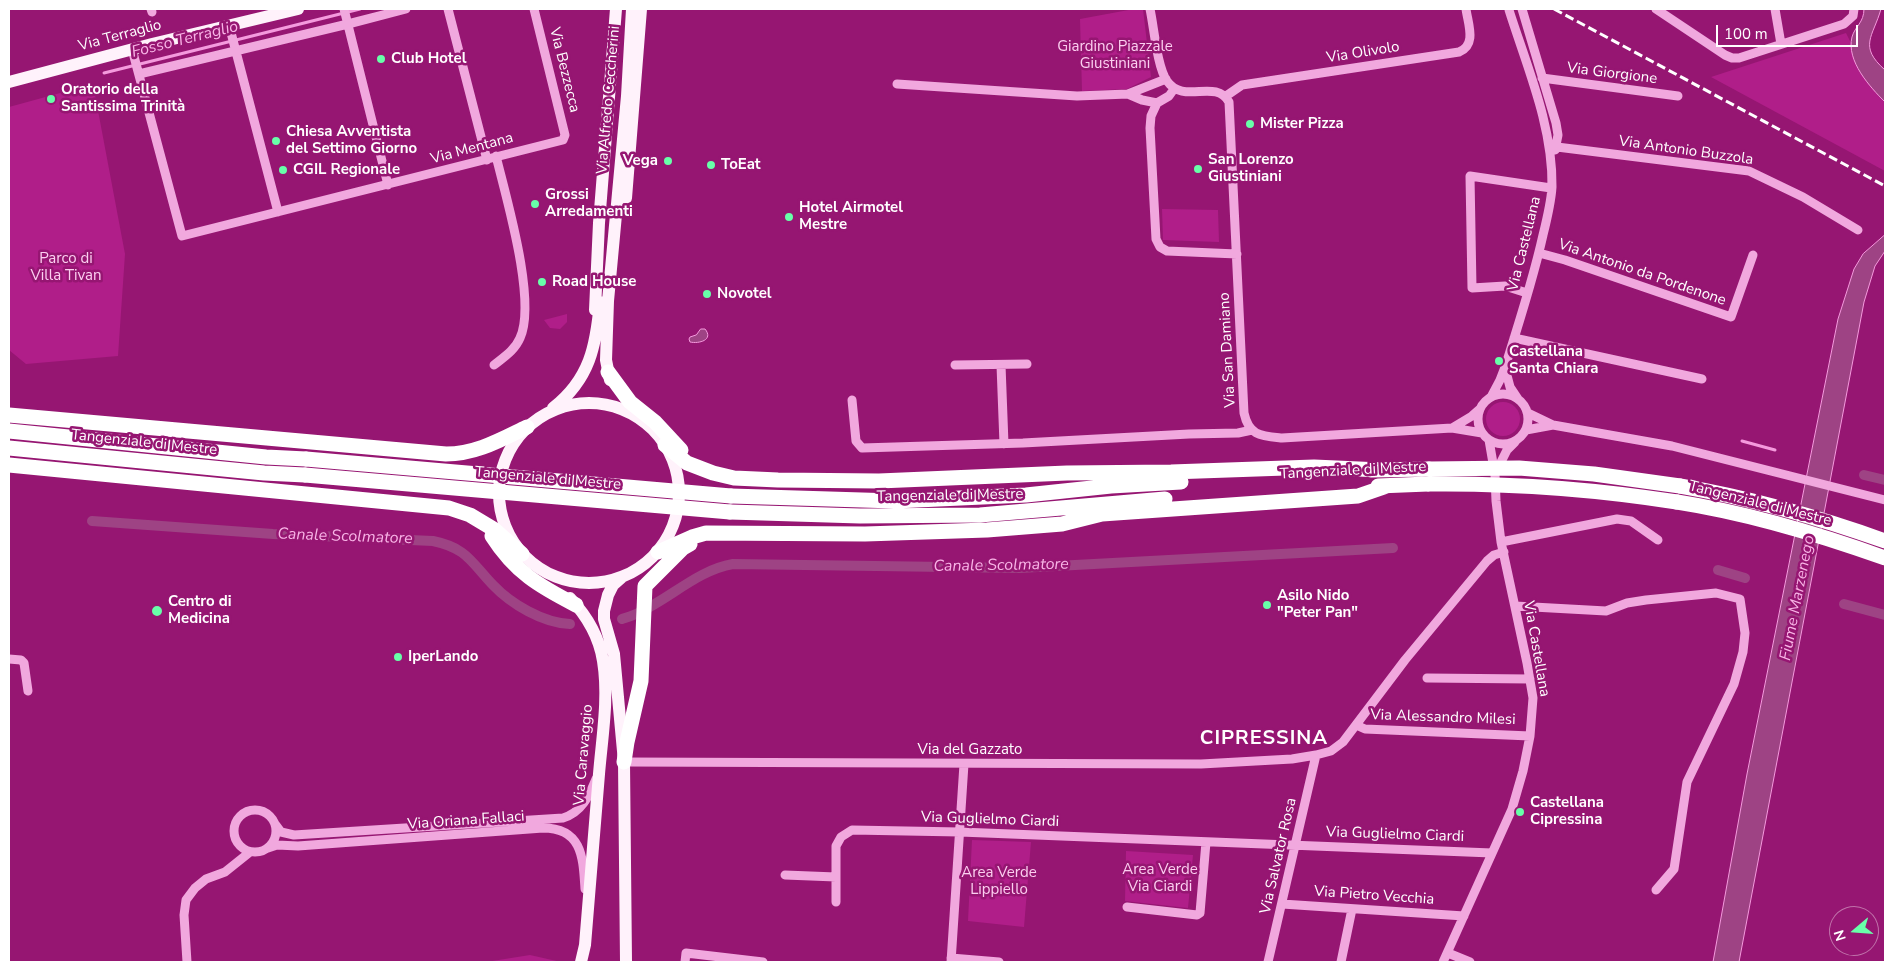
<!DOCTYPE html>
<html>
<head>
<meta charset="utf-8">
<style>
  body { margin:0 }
  #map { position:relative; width:1894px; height:971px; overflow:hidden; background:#961672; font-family:"Nunito Sans",sans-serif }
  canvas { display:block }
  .frame { position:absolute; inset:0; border:10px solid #fff; pointer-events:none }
  .north { position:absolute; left:1829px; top:906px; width:50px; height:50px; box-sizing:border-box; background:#961672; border:1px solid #c073aa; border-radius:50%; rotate:252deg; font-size:14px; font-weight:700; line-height:20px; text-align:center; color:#fff }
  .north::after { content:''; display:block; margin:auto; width:18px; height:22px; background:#68ffa9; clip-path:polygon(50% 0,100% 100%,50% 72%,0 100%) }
  .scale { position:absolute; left:1716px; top:25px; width:142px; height:22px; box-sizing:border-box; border:2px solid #fff; border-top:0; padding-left:6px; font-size:15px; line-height:18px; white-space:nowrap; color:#fff; -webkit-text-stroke:4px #961672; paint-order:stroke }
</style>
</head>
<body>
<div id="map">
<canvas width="1894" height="971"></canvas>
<div class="frame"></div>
<div class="north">N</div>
<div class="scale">100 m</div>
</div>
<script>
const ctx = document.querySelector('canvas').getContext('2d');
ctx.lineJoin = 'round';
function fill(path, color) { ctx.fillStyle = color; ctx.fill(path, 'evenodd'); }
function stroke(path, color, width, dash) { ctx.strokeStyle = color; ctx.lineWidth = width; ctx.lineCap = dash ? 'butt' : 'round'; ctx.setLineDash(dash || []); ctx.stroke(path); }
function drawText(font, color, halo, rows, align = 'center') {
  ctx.font = font + ' "Nunito Sans",sans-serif'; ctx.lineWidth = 5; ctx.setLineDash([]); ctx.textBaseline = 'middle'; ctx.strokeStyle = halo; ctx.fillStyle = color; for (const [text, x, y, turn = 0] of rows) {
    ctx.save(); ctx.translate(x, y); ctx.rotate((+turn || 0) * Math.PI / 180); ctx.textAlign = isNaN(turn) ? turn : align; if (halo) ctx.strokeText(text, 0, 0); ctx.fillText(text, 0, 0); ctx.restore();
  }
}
fill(new Path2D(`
  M1134 9H1143L1151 77 1127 89 1082 91 1080 19Z
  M1846 33 1851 43 1855 60 1885 101V171L1711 77Z
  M93 84 125 254 118 356 26 364 9 350V107Z
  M1162 209 1218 210 1219 242 1163 240Z
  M567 314V322L560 329 550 328 544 320Z
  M1486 419a17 17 0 1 1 34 0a17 17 0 1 1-34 0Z
  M972 840 1031 842 1024 927 968 921Z
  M1126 851 1193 855 1188 908 1125 901Z
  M530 955 561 962H486Z`), '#b01e89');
const water = new Path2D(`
  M1864 9H1881C1873 37 1858 46 1885 70V102C1870 87 1846 61 1852 37 1855 26 1864 23 1864 9Z
  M1885 235V251L1875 266 1864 302 1739 962H1713L1747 774 1838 319 1854 269 1863 254Z
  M701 329H705C714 340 699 344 690 342L689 339 690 337 696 335Z`);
fill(water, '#9e4384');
stroke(water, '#f49add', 1);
stroke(new Path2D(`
  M104 73 360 9
  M1742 441 1775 450`), '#f49add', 3);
stroke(new Path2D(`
  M1864 475 1885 480
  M92 521 273 534 433 541C467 548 471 562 493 585 511 604 543 623 570 624
  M1718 570 1745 578
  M1844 604 1885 615
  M622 619C628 617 635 615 640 612 672 597 698 570 733 564L1019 568 1393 548`), '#9e4384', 10);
stroke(new Path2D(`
  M151 9 152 12
  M344 9 388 185
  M448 9 487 160
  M1150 9C1154 27 1157 67 1167 81 1184 105 1215 78 1229 102L1244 413C1249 436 1261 436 1282 438L1452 428 1482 433
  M1522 9 1556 123 1558 135 1555 150
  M1656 9 1725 55 1732 58H1739L1844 24 1853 16 1854 9
  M1775 9 1781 44
  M229 25 278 212
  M132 49 182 236 563 140 565 135 534 9
  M139 74 348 24 406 9
  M1542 78 1678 96
  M897 84 1077 96 1128 94 1166 79
  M1128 94 1142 100 1157 103 1169 96 1174 89
  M1226 96 1242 85 1459 52C1477 45 1468 24 1466 9
  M1157 103 1151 116 1150 128 1156 239 1160 247 1167 251 1237 254
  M1557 147 1749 171 1803 197 1858 230
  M1539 253 1565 260 1731 317 1753 255
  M1527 293 1505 286 1472 288 1470 176 1551 188
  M1514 338 1702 379
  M494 365C504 357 515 350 520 338 537 301 506 197 496 156
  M955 365 1027 364
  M1001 365 1004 444
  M1505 368 1510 387 1518 399
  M1478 419a25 25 0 1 1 50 0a25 25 0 1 1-50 0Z
  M1491 397 1500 380 1505 367C1519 323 1533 280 1543 235 1547 219 1551 203 1552 187 1553 126 1527 67 1509 10
  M852 400 856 441 862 448 1023 443 1189 434 1238 433 1252 430
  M1528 413 1553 425 1672 446 1885 500
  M1452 428 1472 416 1480 409
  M1526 430 1553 425
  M1497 470 1507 450 1515 442
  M1501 542 1617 519 1631 521 1658 540
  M1515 606 1606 611 1627 603 1646 600 1716 593 1740 599 1745 633 1743 652 1734 684 1687 782 1674 869 1656 890
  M9 659 21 660 24 663 28 691
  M1427 678 1530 679
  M1356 725 1365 729 1530 736
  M624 762 1201 764 1292 759 1316 755 1331 751 1343 742 1405 660 1487 561 1494 555 1504 552
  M234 831a21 21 0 1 1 42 0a21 21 0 1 1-42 0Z
  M275 824 281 832 294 835 563 818C582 812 589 796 596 779
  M268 848 277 845 298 846 543 828C583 828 583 859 585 889
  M785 875 836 877
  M836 902V846L841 837 852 830 960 832 1492 853
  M1282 904 1464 916
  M1127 907 1197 915 1200 913 1206 842
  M1448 953 1470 962
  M951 958 999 962
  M187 962 184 915 186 900 195 888 206 879 225 872 250 852
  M685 962 686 953 763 962
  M951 962 964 764
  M1268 962 1316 755
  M1341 962 1352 909
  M1443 962 1512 809 1523 771 1530 736 1533 698 1527 663 1501 542 1496 501 1495 475 1489 440`), '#f1a8de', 9);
stroke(new Path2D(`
  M9 82 152 44 298 9
  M626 198 641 9
  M595 310 599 223 616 9
  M610 380 606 360 608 301 627 96 632 9
  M499 493a90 90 0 1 1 180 0a90 90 0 1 1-180 0Z
  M553 408C590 379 596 346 600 302
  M621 578 613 585 608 595 604 611V619L614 654 624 762 626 962
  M570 598C587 616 599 636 603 661 609 698 602 737 599 774 594 831 590 888 585 945L581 962`), '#fff2fb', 12);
stroke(new Path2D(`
  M608 372 630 402 655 422 681 450
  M9 415 446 454C476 454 500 440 527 427
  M9 431 266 457 306 459
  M665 445 687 463 713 473 734 478 778 480 879 481 1067 473 1171 472 1314 467 1381 470
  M9 448 264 473 305 475
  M9 465 449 508 470 515 495 530 522 554
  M1371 470 1429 469
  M1378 486 1428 484
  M1680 486C1750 498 1818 517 1885 541
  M731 496 895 501 1026 495 1111 486 1181 482
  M1677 502C1748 513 1818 534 1885 558
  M730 512 860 516 980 515 1165 499
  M492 536C515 572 539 586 576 605
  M658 552 692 537 706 533 865 534 987 530 1062 524 1102 514 1358 496 1387 486
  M624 762 627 742 641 681 645 586 683 548 690 544`), '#fff', 15);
stroke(new Path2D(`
  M1554 9 1885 186`), '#fff', 3, [9, 4]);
stroke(new Path2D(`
  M306 459 731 496
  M1429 469 1519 468 1594 474 1680 486
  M305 475 730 512
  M1428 484C1512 483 1594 489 1677 502`), '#fff', 15);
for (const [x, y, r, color] of [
  [381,59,5,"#68ffa9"],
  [51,99,5,"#68ffa9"],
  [1250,124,5,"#68ffa9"],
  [276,141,5,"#68ffa9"],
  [668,161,5,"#68ffa9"],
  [711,165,5,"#68ffa9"],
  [1198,169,5,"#68ffa9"],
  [283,170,5,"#68ffa9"],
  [535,204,5,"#68ffa9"],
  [789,217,5,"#68ffa9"],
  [542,282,5,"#68ffa9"],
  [707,294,5,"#68ffa9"],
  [1499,361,5,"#68ffa9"],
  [1267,605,5,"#68ffa9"],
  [157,611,6,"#68ffa9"],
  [398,657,5,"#68ffa9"],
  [1520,812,5,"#68ffa9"]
]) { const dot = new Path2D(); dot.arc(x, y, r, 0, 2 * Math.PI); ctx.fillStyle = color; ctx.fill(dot); stroke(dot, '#961672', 2); }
drawText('15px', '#fff', '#961672', [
  ["Via Terraglio",120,36,-15],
  ["Via Olivolo",1363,53,-9],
  ["Via Bezzecca",564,70,76],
  ["Via Giorgione",1612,74,7],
  ["Via Alfredo Ceccherini",609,100,-85],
  ["Via Mentana",472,149,-15],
  ["Via Antonio Buzzola",1686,151,8],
  ["Via Castellana",1525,244,-76],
  ["Via Antonio da Pordenone",1642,273,19],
  ["Via San Damiano",1228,350,-93],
  ["Tangenziale di Mestre",144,443,6],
  ["Tangenziale di Mestre",1353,471,-3],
  ["Tangenziale di Mestre",548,479,5],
  ["Tangenziale di Mestre",950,496,-1],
  ["Tangenziale di Mestre",1760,504,14],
  ["Via Castellana",1536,649,80],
  ["Via Alessandro Milesi",1443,718,2],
  ["Via del Gazzato",970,750],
  ["Via Caravaggio",584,755,-85],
  ["Via Guglielmo Ciardi",990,820,2],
  ["Via Oriana Fallaci",466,821,-4],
  ["Via Guglielmo Ciardi",1395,835,2],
  ["Via Salvator Rosa",1279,856,-77],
  ["Via Pietro Vecchia",1374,896,4]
]);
drawText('15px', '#fccff0', '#961672', [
  ["Giardino Piazzale",1115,47],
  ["Giustiniani",1115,64],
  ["Parco di",66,259],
  ["Villa Tivan",66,276],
  ["Area Verde",1160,870],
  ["Via Ciardi",1160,887],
  ["Area Verde",999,873],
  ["Lippiello",999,890]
]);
drawText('bold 15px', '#fff', '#961672', [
  ["Club Hotel",391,59],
  ["Oratorio della",61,90],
  ["Santissima Trinità",61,107],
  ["Mister Pizza",1260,124],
  ["Chiesa Avventista",286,132],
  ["del Settimo Giorno",286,149],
  ["San Lorenzo",1208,160],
  ["Giustiniani",1208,177],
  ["Vega",658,161,"right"],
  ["ToEat",721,165],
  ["CGIL Regionale",293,170],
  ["Grossi",545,195],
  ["Arredamenti",545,212],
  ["Hotel Airmotel",799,208],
  ["Mestre",799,225],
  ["Road House",552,282],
  ["Novotel",717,294],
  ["Castellana",1509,352],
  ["Santa Chiara",1509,369],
  ["Asilo Nido",1277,596],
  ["\"Peter Pan\"",1277,613],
  ["Centro di",168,602],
  ["Medicina",168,619],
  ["IperLando",408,657],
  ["Castellana",1530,803],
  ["Cipressina",1530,820]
], 'left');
drawText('italic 16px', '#f8b4e6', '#961672', [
  ["Fosso Terraglio",185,40,-14],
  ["Canale Scolmatore",345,537,2],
  ["Canale Scolmatore",1001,566,-1],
  ["Fiume Marzenego",1798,598,-79]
]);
ctx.letterSpacing = '1px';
drawText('bold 20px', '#fff', '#961672', [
  ["CIPRESSINA",1264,739]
]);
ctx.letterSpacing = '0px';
</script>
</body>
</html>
